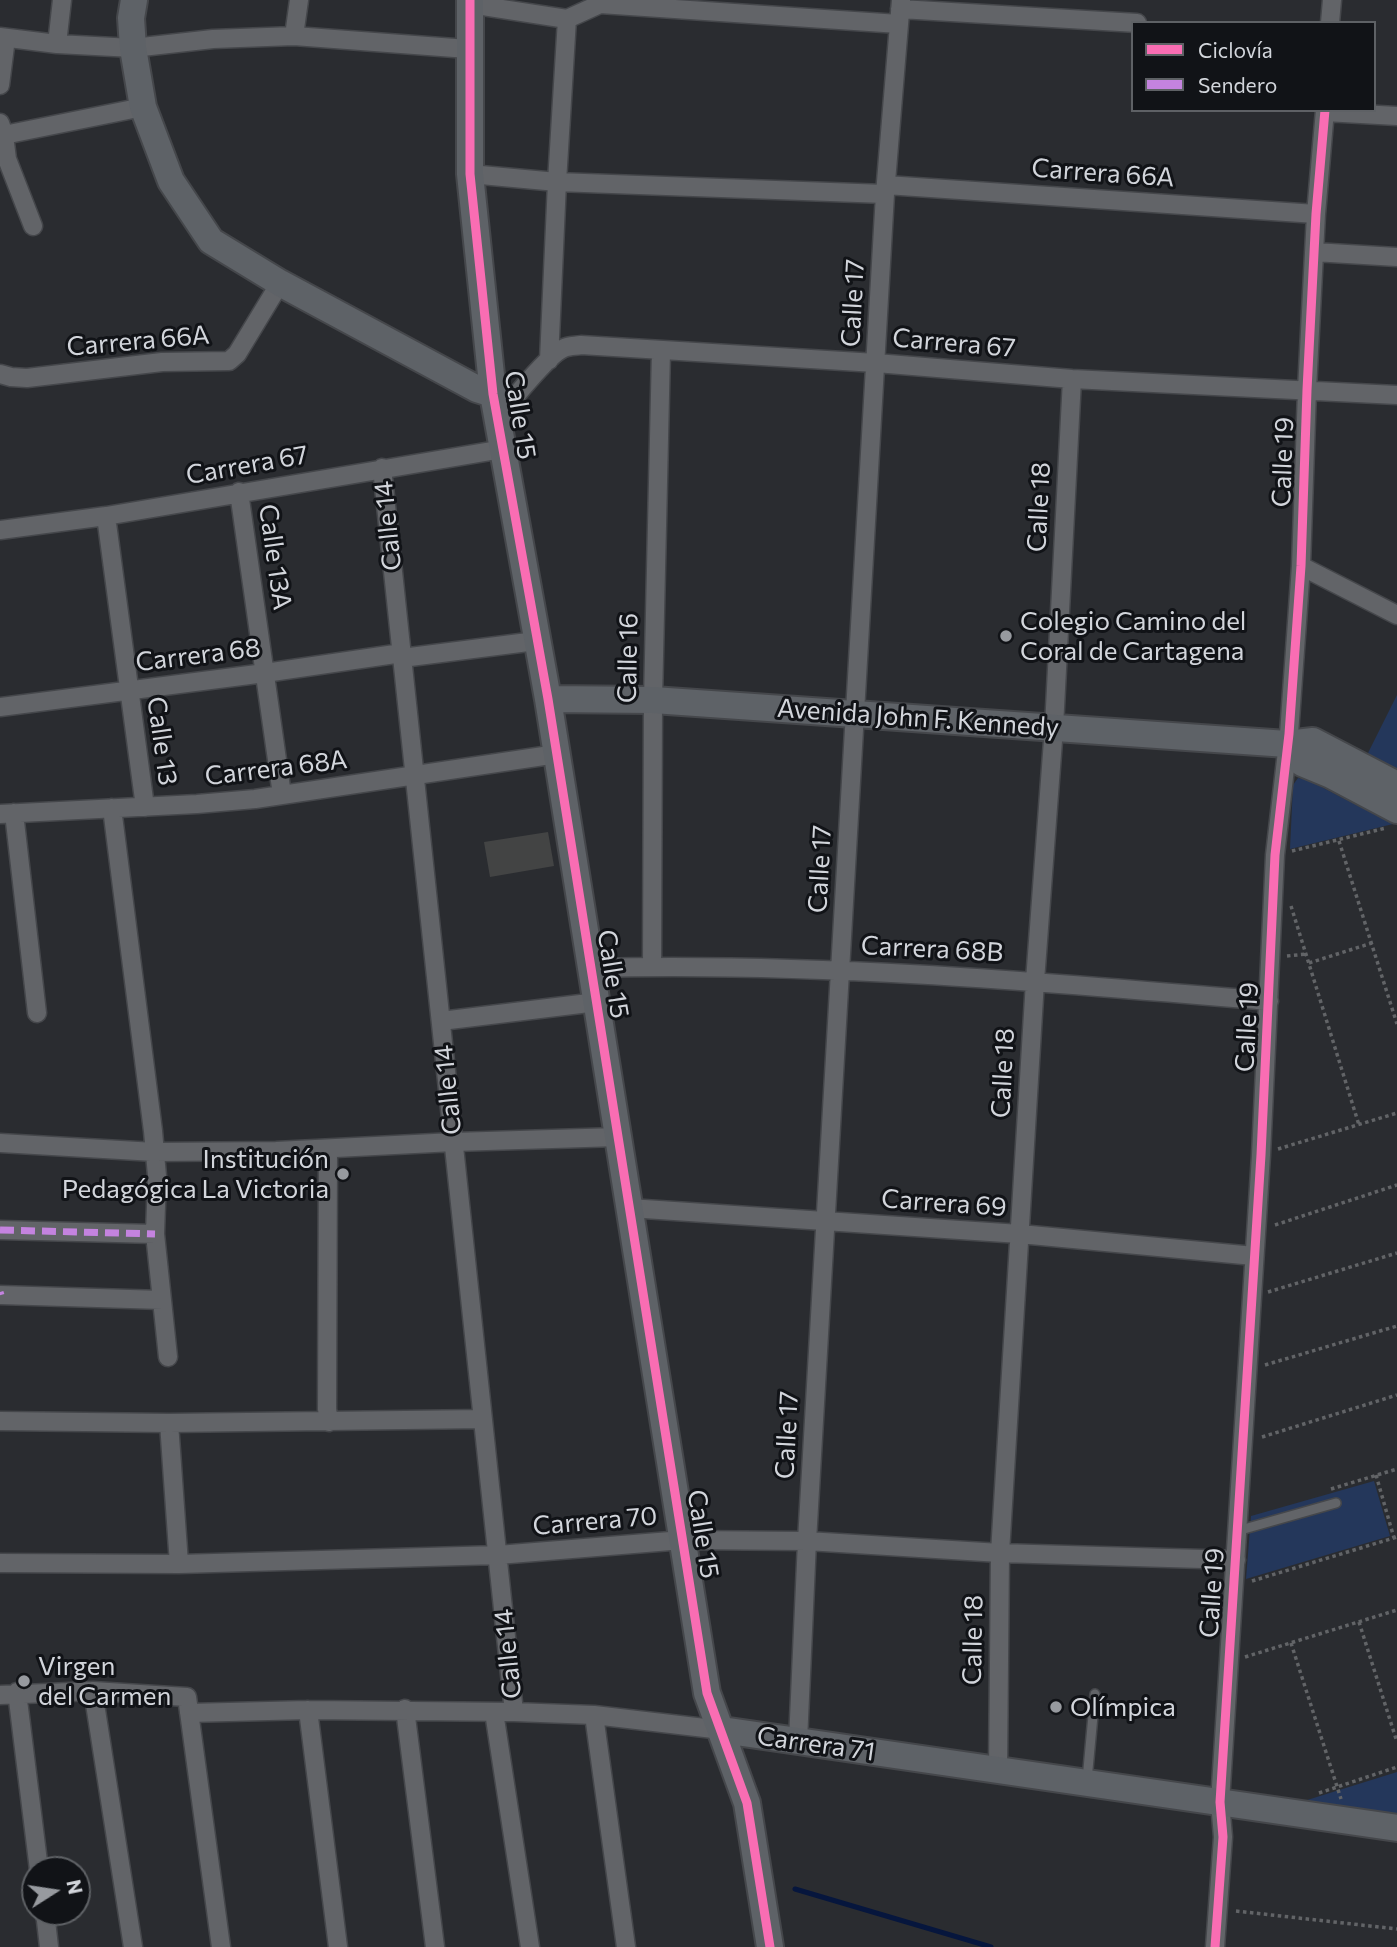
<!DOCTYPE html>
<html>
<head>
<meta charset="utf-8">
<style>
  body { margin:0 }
  #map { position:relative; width:1397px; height:1947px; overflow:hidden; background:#2a2c30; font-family:Commissioner,sans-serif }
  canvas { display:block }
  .legend { position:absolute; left:1131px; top:21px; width:245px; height:91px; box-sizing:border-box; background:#111317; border:2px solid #5e6165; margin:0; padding:9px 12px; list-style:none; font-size:21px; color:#d2d5db }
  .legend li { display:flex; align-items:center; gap:14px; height:35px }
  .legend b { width:35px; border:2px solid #5e6165 }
  .north { position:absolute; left:21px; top:1856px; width:70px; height:70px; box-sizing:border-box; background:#111317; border:2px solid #5e6165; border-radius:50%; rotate:78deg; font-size:19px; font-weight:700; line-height:28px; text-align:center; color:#d2d5db }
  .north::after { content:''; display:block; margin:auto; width:24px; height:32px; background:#979a9f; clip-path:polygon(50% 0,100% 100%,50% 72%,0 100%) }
</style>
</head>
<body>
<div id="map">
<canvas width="1397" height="1947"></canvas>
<ul class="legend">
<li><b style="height:9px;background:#f96db3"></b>Ciclovía</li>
<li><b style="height:9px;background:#c483df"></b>Sendero</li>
</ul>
<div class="north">N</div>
</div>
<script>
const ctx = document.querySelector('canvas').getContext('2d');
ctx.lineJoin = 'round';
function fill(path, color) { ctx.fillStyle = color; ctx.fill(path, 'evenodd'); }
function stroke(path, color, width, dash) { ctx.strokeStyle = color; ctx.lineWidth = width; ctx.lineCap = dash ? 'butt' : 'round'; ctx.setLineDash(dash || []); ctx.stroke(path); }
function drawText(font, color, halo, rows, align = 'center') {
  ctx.font = font + ' Commissioner,sans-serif'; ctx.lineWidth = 6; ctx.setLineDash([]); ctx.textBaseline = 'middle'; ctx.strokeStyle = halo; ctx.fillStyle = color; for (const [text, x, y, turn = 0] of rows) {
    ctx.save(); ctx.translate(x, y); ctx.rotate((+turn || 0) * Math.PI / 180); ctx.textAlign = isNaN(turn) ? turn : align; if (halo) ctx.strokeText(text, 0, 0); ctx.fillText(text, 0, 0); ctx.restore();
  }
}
fill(new Path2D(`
  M1397 695V773L1366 757Z
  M1298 778 1308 780 1393 824 1290 849 1293 785Z
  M1374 1481 1390 1536 1246 1579 1251 1516Z
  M1397 1772V1816L1304 1801Z`), '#24375b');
stroke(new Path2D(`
  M795 1889 991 1947`), '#06163d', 5);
fill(new Path2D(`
  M548 832 554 866 490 877 484 842Z`), '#434444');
const lane = new Path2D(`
  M1237 1531 1336 1503
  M1087 1780 1095 1694`);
const street = new Path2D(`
  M470 4 567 19 600 4 899 24
  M900 9 1137 23
  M1330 23 1332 0
  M294 36 299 0
  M0 37 57 44 133 48 213 39 294 36 468 49
  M57 44 62 0
  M0 85 6 38
  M1325 112 1397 116
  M0 123 4 135 7 159 33 226
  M4 135 143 107
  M470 174 557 182 885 194
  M886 185 1316 214
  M1314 252 1397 257
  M549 360 557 182 567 19
  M0 374 11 377 27 378 162 362 229 361 237 354 280 283
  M498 420C507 405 549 354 564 348 568 346 575 346 581 345L876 363 1072 379 1397 395
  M382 468 514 1712
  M239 492 282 795
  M106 516 145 807
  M0 530 106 516 503 449
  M1301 566 1397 615
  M402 658 536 641
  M0 707 265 673 402 653
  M112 808 153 1131 157 1176 155 1234 168 1357
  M14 813 37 1013
  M0 814 197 804 255 799 557 754
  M652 967 653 700 661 351
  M591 968C818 962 1044 982 1269 1001
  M441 1021 597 1002
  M0 1143 155 1152 276 1151 454 1142 618 1137
  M328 1149 327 1409 329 1422
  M629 1208 1020 1234 1254 1256
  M0 1230 155 1234
  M0 1295 162 1300
  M0 1421 169 1423 483 1419
  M169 1423 179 1564
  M0 1563 179 1564 498 1555 683 1540 807 1541 1000 1553 1236 1560
  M93 1691 133 1947
  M17 1692 39 1870
  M0 1695 93 1691 187 1697 221 1947
  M405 1709 435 1947
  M308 1710 338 1947
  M494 1712 530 1947
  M189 1713 308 1710 514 1712 594 1715 722 1730
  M594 1715 626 1947
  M798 1741 807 1541 885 194 901 0
  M998 1770 1000 1553 1035 981 1054 727 1072 379
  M45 1912 49 1947
  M1215 1947 1223 1837 1220 1802 1261 1155 1275 855 1289 734 1301 566 1307 390 1316 214 1325 110`);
const secondary = new Path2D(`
  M134 0 131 18 133 48 143 107 171 181 211 241 280 283 477 389 493 394
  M470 0V174L493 394 548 699 707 1693 747 1803 770 1947
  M548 699 653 700 1287 744 1313 741 1397 785
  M1287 744 1302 763 1331 775 1397 810
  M722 1730 1397 1828`);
stroke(lane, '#45474b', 12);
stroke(street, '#45474b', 21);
stroke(secondary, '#45474b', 30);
stroke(new Path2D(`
  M1339 841 1397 1024
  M1292 851 1386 828
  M1291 906 1359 1125
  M1287 956 1306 954
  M1309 963 1372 943
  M1278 1149 1397 1113
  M1275 1225 1397 1185
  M1268 1292 1397 1253
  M1265 1365 1397 1326
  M1262 1437 1397 1395
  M1376 1475 1394 1538
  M1331 1489 1397 1469
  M1252 1581 1397 1537
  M1359 1622 1397 1742
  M1291 1643 1341 1799
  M1245 1657 1397 1610
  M1319 1793 1397 1767
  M1236 1911 1397 1929`), '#626467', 3.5, [3.5, 3.5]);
stroke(lane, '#626468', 9);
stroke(street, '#626468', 18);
stroke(secondary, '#5e6267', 26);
stroke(new Path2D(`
  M0 1230 155 1234
  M0 1292 1 1295`), '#c483df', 7, [14, 7]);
stroke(new Path2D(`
  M470 0V174L493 394 548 699 707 1693 747 1803 770 1947
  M1215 1947 1223 1837 1220 1802 1261 1155 1275 855 1289 734 1301 566 1307 390 1316 214 1325 110`), '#f96db3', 9);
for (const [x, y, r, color] of [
  [1006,636,7,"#979a9f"],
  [343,1174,7,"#979a9f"],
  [24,1681,7,"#979a9f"],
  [1056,1707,7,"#979a9f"]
]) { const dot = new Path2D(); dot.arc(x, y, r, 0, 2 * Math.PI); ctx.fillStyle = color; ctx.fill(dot); stroke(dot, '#111317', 2.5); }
drawText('26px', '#d2d5db', '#111317', [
  ["Carrera 66A",1103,173,4],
  ["Calle 17",853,303,-87],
  ["Carrera 66A",138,341,-5],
  ["Carrera 67",954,343,5],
  ["Calle 15",520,415,81],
  ["Calle 19",1283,462,-88],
  ["Carrera 67",247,465,-10],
  ["Calle 18",1039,507,-87],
  ["Calle 14",388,526,-96],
  ["Calle 13A",275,557,82],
  ["Carrera 68",198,655,-7],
  ["Calle 16",628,658,-89],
  ["Avenida John F. Kennedy",918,718,4],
  ["Calle 13",162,741,82],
  ["Carrera 68A",276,768,-7],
  ["Calle 17",820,869,-87],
  ["Carrera 68B",932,949,3],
  ["Calle 15",613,974,81],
  ["Calle 19",1247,1027,-87],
  ["Calle 18",1003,1073,-87],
  ["Calle 14",448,1090,-96],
  ["Carrera 69",944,1203,4],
  ["Calle 17",787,1435,-87],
  ["Carrera 70",595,1521,-5],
  ["Calle 15",703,1534,81],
  ["Calle 19",1212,1593,-86],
  ["Calle 18",973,1640,-89],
  ["Calle 14",508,1654,-96],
  ["Carrera 71",816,1744,8]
]);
drawText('26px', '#d2d5db', '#111317', [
  ["Colegio Camino del",1020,621],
  ["Coral de Cartagena",1020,651],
  ["Institución",329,1159,"right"],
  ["Pedagógica La Victoria",329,1189,"right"],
  ["Virgen",38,1666],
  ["del Carmen",38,1696],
  ["Olímpica",1070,1707]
], 'left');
</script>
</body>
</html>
